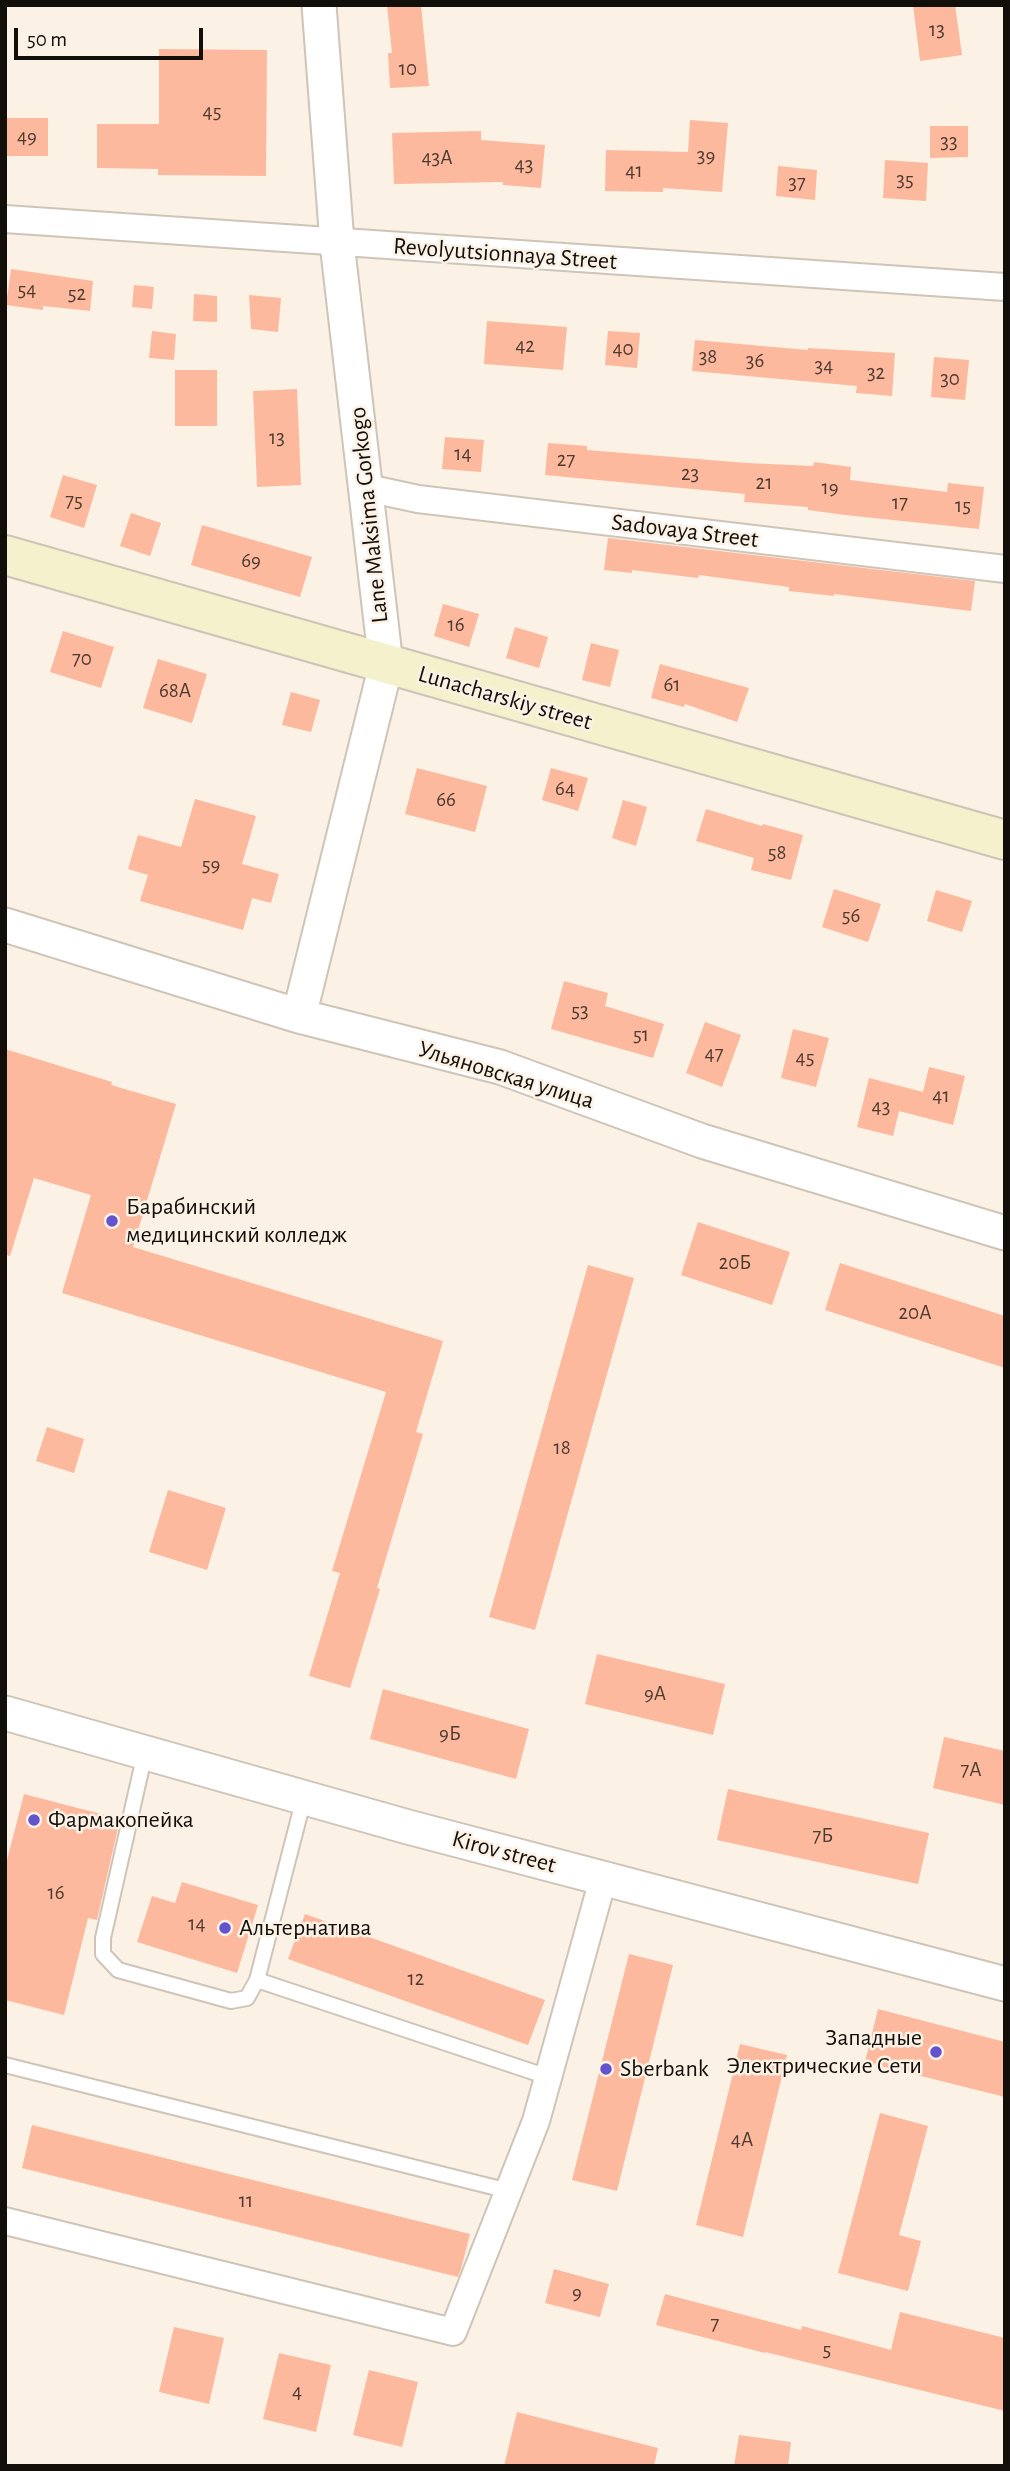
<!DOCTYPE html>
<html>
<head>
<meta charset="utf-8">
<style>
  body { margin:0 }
  #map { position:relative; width:1010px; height:2471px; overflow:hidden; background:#fbf1e5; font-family:"Alegreya Sans",sans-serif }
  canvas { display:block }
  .frame { position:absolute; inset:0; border:7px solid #120f0b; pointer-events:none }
  .scale { position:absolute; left:14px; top:28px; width:189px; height:32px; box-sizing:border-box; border:4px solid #120f0b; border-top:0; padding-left:9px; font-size:21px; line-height:24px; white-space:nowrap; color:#120f0b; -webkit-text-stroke:5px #fbf1e5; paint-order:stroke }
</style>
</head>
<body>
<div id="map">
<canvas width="1010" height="2471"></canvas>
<div class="frame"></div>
<div class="scale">50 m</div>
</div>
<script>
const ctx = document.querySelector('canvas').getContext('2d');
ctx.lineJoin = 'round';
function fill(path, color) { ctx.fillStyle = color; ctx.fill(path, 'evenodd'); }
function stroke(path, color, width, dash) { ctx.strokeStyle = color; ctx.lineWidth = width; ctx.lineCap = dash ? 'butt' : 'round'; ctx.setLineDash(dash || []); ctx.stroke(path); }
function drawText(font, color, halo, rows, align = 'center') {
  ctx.font = font + ' "Alegreya Sans",sans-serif'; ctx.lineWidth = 5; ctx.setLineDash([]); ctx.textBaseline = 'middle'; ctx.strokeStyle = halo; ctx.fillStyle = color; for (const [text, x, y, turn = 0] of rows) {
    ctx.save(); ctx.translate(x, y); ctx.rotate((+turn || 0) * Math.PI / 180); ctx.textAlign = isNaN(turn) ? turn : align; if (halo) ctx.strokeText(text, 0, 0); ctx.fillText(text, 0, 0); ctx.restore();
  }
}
fill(new Path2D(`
  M387 5H421L429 86 390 88 388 53H392Z
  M913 5H955L962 55 920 61Z
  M159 49 267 50 266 176 158 175V169L97 168V124H159Z
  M6 118H48V156H6Z
  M690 120 728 123 722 192 663 188V192L605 191 606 150 688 152Z
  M930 126H968V157L930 158Z
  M481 131V140L545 145 541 188 503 185V182L394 184 392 133Z
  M885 160 928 163 926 201 883 198Z
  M778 166 817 170 815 200 776 196Z
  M11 269 93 281 90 311 43 306V310L6 305Z
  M134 285 154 287 152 309 132 307Z
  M194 294 217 296V322L193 321Z
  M249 295 281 298 278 332 251 329Z
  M487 321 567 327 563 370 484 364Z
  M152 331 176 334 174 360 149 358Z
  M608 331 640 333 637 368 605 365Z
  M695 340 808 350V348L895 353 892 396 856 393 857 386 692 371Z
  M934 357 969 360 965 400 931 397Z
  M175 370H217V426H175Z
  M297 389 301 485 257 487 253 391Z
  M445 437 484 440 481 472 442 469Z
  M548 443 587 446V450L747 463 813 466 814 462 851 467 850 480 947 492 948 483 984 487 979 529 845 515 808 510V507L744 502 745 494 545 475Z
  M63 475 97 485 84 528 50 517Z
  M131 513 161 523 150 556 120 546Z
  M202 525 312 557 300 597 191 565Z
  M608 538 975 581 971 611 834 594V596L789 591V587L699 575 698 578 632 570V573L604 570Z
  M443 604 479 614 469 647 434 636Z
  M515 627 548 637 539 668 506 658Z
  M63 631 114 647 101 688 50 672Z
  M591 643 619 650 610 687 582 680Z
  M158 659 207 674 192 723 143 708Z
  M660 664 749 688 737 722 685 704 684 707 651 698Z
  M291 692 320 700 311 732 282 725Z
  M417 768 487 786 475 832 405 814Z
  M551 768 588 778 578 811 542 800Z
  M195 799 256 816 242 864 279 874 271 903 252 898 243 930 140 901 148 875 128 869 138 835 181 847Z
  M623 800 647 807 636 846 612 838Z
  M706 809 762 826 763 824 803 835 791 880 751 870 754 858 696 841Z
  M834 889 881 904 868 942 822 927Z
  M936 890 972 901 962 932 927 921Z
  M564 981 608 993 605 1006 664 1024 653 1058 551 1029Z
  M705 1022 741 1035 722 1087 686 1073Z
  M793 1029 829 1038 816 1087 781 1078Z
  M5 1049 112 1082 111 1085 176 1104 133 1247 443 1341 416 1432 423 1434 377 1588 380 1589 350 1688 309 1676 340 1573 332 1571 386 1392 62 1293 91 1195 34 1178 10 1256 5 1255Z
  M929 1067 965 1076 953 1125 899 1111 893 1136 857 1127 869 1078 923 1092Z
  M698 1222 790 1252 772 1305 681 1275Z
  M840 1263 1005 1316V1368L825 1310Z
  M588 1265 634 1278 535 1630 489 1617Z
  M47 1427 84 1439 74 1473 36 1461Z
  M168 1490 226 1508 207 1570 149 1552Z
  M597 1654 725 1684 713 1735 585 1704Z
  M383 1689 529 1729 516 1779 370 1739Z
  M944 1737 1005 1751V1805L933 1788Z
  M728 1789 929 1833 918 1884 717 1840Z
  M24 1794 120 1819 97 1920 88 1918 64 2015 5 2000V1868Z
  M182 1882 258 1905 237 1973 137 1942 152 1896 175 1903Z
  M305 1914 545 2000 528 2045 288 1959Z
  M629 1954 673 1965 617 2191 572 2180Z
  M878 2009 1005 2042V2097L865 2062Z
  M740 2044 787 2055 743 2237 696 2225Z
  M880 2113 928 2126 899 2235 921 2241 908 2291 838 2273Z
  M32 2125 470 2234 461 2269 458 2277 22 2168Z
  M554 2269 609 2284 600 2317 545 2303Z
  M665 2294 801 2330 802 2326 891 2350 900 2312 1005 2338V2411L765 2352V2353L656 2325Z
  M174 2327 224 2338 209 2404 159 2392Z
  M279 2353 331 2365 316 2432 263 2419Z
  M369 2370 418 2382 402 2447 353 2435Z
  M517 2412 658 2448 654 2466H504Z
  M739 2435 791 2442 788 2466H734Z`), '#fdb99e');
const service = new Path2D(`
  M145 1753 103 1938V1954L118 1970 231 2001 247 1998 257 1980 548 2077
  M257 1980 304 1798
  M5 2065 509 2191`);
const minor = new Path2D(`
  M5 219 1005 287
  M367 488 418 499 1005 569
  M5 2221 453 2332 536 2121 603 1879`);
const tertiary = new Path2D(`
  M5 925 299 1016 500 1067 702 1141 1005 1233
  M299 1016 386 665 337 243 319 5
  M5 1713 408 1827 1005 1984`);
const secondary = new Path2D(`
  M5 555 1005 840`);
stroke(service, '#cec4b8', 18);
stroke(minor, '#cec4b8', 30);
stroke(tertiary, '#cec4b8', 37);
stroke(secondary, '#cec4b8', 42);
stroke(service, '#fff', 14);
stroke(minor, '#fff', 26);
stroke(tertiary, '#fff', 33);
stroke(secondary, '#f5f1cc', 38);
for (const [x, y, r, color] of [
  [112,1221,7,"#6354cd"],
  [34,1820,7,"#6354cd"],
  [225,1928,7,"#6354cd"],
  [936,2052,7,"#6354cd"],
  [606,2069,7,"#6354cd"]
]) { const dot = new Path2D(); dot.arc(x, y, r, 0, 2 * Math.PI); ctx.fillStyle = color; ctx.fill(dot); stroke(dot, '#fbf1e5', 2.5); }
drawText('21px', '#4d3a30', null, [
  ["13",937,30],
  ["10",408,69],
  ["45",212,112],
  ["49",27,137],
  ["33",949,142],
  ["39",706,156],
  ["43А",437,158],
  ["43",524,165],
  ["41",634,171],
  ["35",905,180],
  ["37",797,183],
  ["54",27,290],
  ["52",77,294],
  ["42",525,346],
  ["40",623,349],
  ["38",708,357],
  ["36",755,361],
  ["34",824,366],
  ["32",876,373],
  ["30",950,379],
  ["13",277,438],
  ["14",463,454],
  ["27",566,460],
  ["23",690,474],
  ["21",764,483],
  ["19",830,488],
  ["75",74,501],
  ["17",900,503],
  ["15",963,506],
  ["69",251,561],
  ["16",456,625],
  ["70",82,659],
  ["61",672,685],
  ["68А",175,691],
  ["64",565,789],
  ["66",446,800],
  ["58",777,853],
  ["59",211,865],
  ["56",851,916],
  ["53",580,1011],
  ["51",641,1035],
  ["47",714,1054],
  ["45",805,1058],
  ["41",941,1096],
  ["43",881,1107],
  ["20Б",735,1263],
  ["20А",915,1313],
  ["18",562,1448],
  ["9А",655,1694],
  ["9Б",450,1734],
  ["7А",971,1770],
  ["7Б",823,1836],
  ["16",56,1893],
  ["14",197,1924],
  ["12",416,1979],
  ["4А",742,2140],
  ["11",246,2201],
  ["9",577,2293],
  ["7",715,2324],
  ["5",827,2350],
  ["4",297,2392]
]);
drawText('24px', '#120f0b', '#fbf1e5', [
  ["Revolyutsionnaya Street",505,254,4],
  ["Lane Maksima Gorkogo",369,515,-96],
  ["Sadovaya Street",685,531,7],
  ["Lunacharskiy street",505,698,16],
  ["Ульяновская улица",506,1075,17],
  ["Kirov street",504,1852,15]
]);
drawText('24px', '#120f0b', '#fbf1e5', [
  ["Барабинский",126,1207],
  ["медицинский колледж",126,1235],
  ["Фармакопейка",48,1820],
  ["Альтернатива",239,1928],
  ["Западные",922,2038,"right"],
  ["Электрические Сети",922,2066,"right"],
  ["Sberbank",620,2069]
], 'left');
</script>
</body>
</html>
